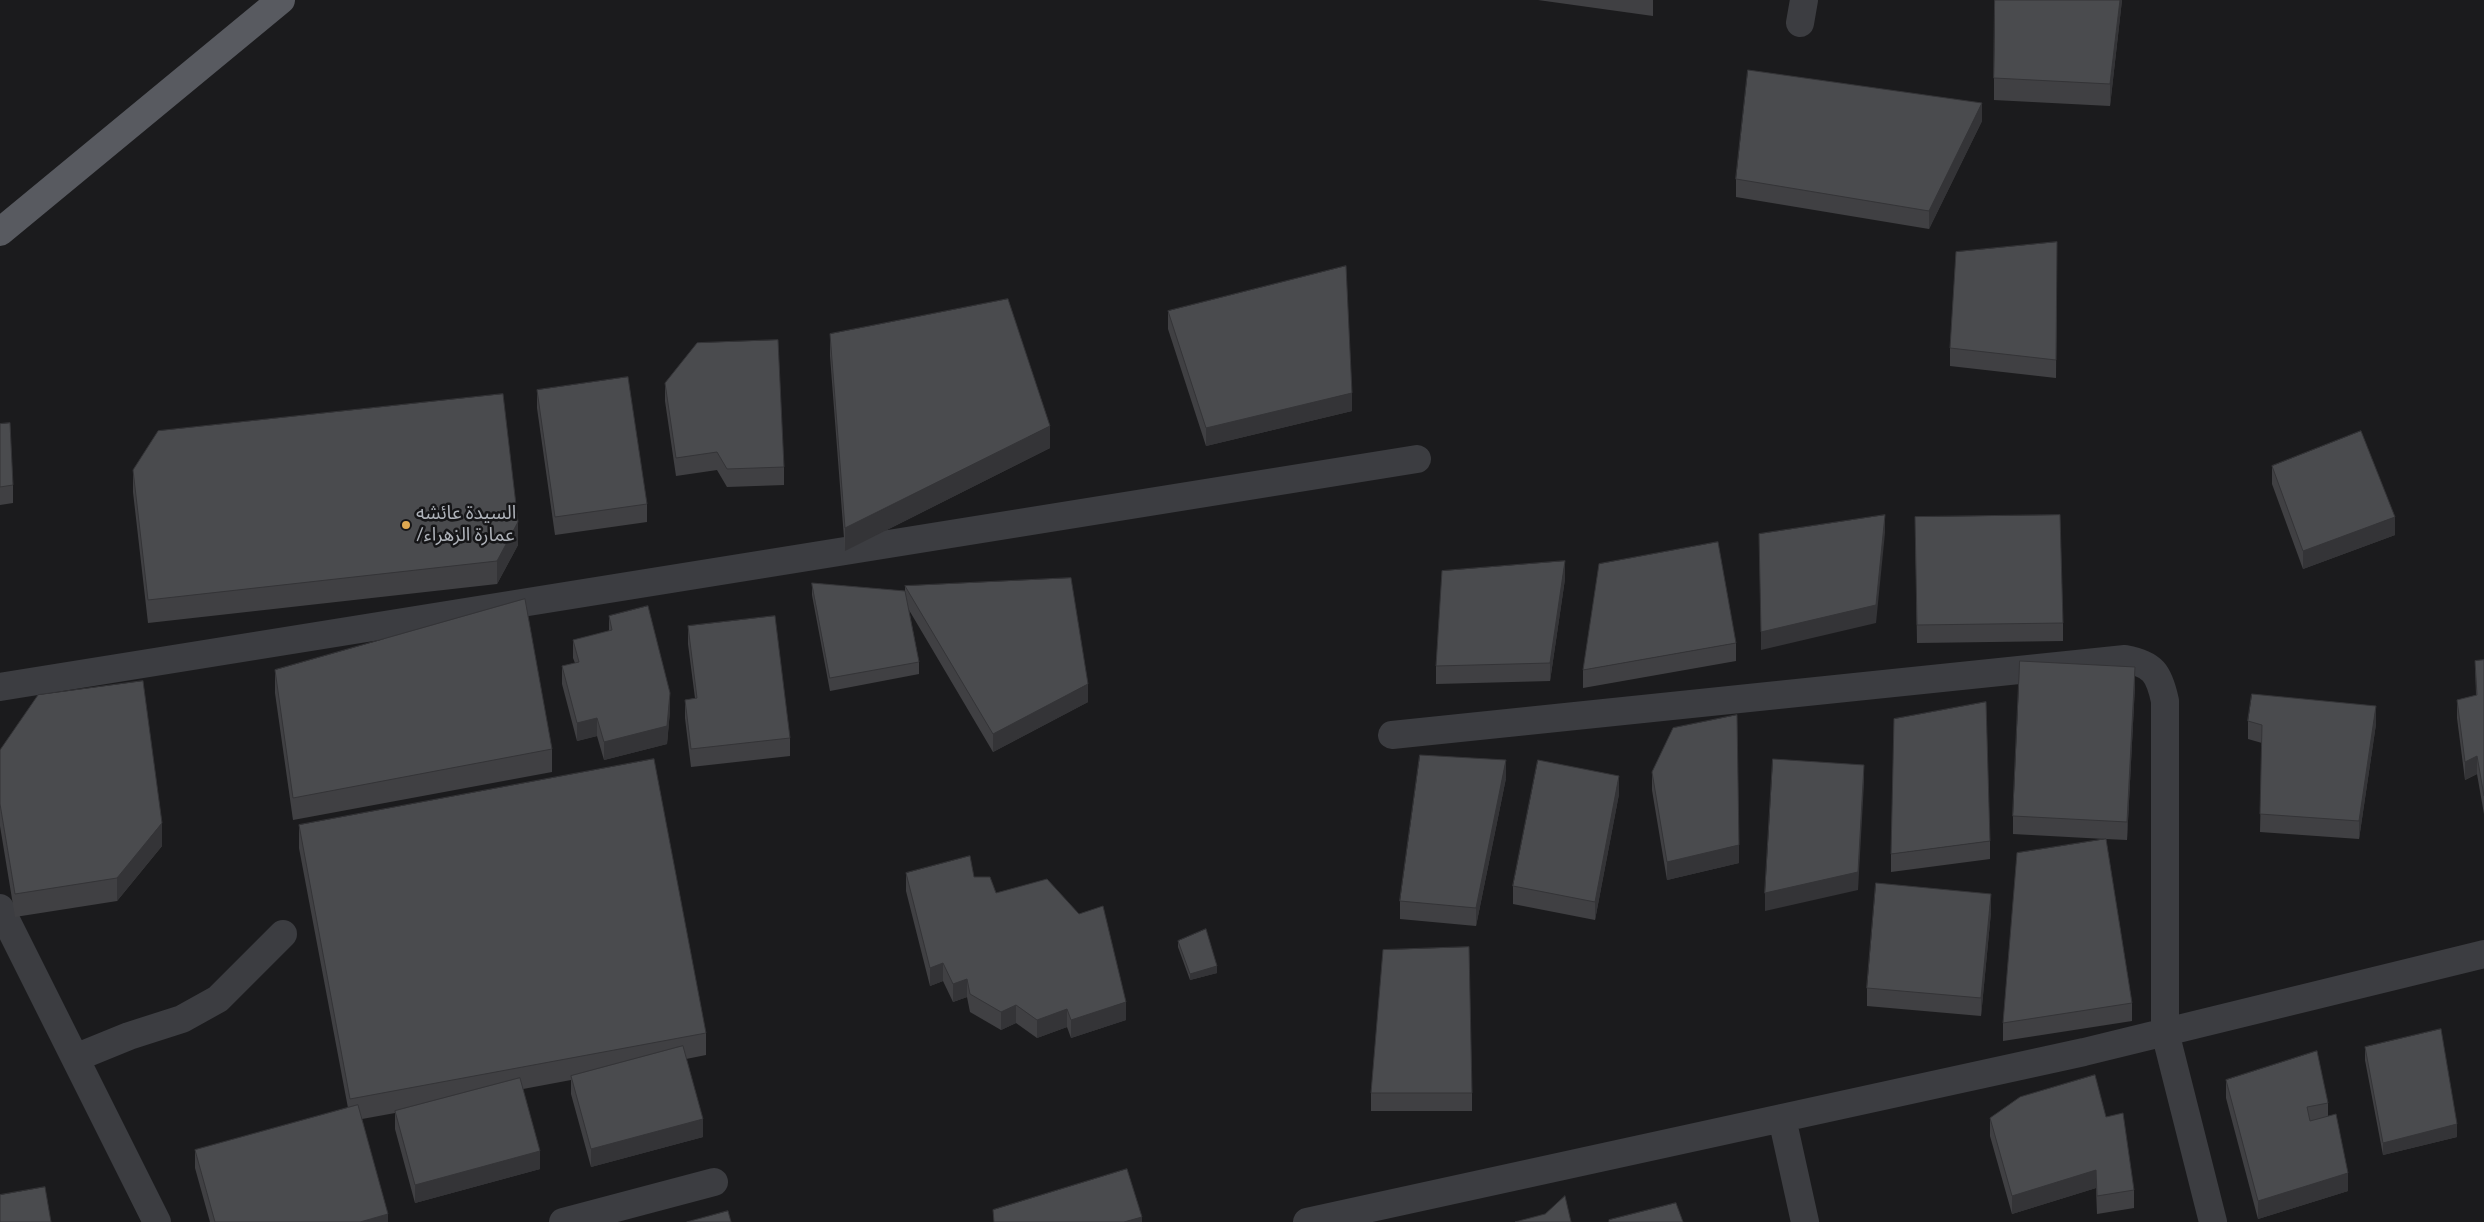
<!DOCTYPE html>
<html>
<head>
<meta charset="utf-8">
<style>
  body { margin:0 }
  canvas { display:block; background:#1b1b1d }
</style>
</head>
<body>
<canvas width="2484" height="1222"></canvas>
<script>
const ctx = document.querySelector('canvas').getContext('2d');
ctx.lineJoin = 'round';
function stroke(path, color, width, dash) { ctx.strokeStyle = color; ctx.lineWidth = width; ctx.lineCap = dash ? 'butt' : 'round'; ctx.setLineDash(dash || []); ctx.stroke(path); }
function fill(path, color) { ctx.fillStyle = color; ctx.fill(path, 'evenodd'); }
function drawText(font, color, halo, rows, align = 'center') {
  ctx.font = font + ' "Titillium Web","Noto Sans Arabic",sans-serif'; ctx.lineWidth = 5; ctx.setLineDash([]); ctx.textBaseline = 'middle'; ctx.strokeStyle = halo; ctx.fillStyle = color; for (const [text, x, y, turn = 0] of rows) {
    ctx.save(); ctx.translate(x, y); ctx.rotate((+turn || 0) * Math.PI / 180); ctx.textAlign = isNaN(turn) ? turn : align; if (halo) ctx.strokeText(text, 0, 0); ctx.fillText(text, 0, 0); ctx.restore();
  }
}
stroke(new Path2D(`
  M1800 23 1804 0
  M0 687 1417 459
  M1392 735 2125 659C2153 664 2159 673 2165 701V1032L2213 1222
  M0 908 157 1222
  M75 1058 129 1036 182 1019 218 999 283 934
  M1782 1118 1805 1222
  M563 1222 714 1182
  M1307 1222 2084 1052 2484 954`), '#3c3d41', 28);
stroke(new Path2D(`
  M0 232 281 0`), '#585a60', 28);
fill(new Path2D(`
  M1538 0H1653V16Z
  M2122 0 2110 106 1994 100V78Z
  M1982 121 1929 229 1736 197V179Z
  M2057 242 2056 378 1950 366V348Z
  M1168 311 1352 411 1206 446 1168 329Z
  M830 334 1050 448 845 551 830 356Z
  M665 383 784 467V485L727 487 717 470 676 476 665 401Z
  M537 390 647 504V522L555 535 537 408Z
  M0 424 13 485V503L0 505Z
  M2272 466 2395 535 2303 569 2272 484Z
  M133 470 518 545 497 584 148 623 133 492Z
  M1915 517 2063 623V641L1917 643Z
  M1565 579 1550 681 1436 684V666Z
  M812 583 905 591V586L1088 702 993 752 909 610 919 662V674L830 691 812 595Z
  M609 616 670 711 667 744 604 760 597 736 577 741 562 684V666L575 663 573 658V640L609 631Z
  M688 626 790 738V756L691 767 685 718V700L695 698 688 644Z
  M1736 643V661L1583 688V670Z
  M2484 660V814L2477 774 2465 780 2457 718V700L2476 695 2475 661Z
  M275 670 552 749V772L293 820 275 693Z
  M2135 685 2127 840 2106 839 2132 1003V1021L2003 1041V1023L2105 839 2013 834V816Z
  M2248 721 2376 724 2359 839 2260 832 2262 743 2248 739Z
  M0 750 162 846 117 901 15 917 0 826Z
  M1652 772 1739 863 1667 880 1652 790Z
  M1506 778 1476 926 1400 919V901Z
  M1619 794 1595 920 1513 904V886Z
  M299 825 706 1033V1055L686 1059 703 1137 591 1167 571 1094V1080L523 1089 540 1169 415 1203 395 1129V1113L362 1119 388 1222H210L195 1168V1150L348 1108 299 848Z
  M1990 841V859L1891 872V854Z
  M906 873 974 877 1126 1020 1071 1038 1067 1027 1037 1038 1016 1023 1001 1030 970 1012 967 997 953 1002 943 981 930 986 906 891Z
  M1991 912 1981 1016 1867 1006V988Z
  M1178 941 1217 973 1190 980 1178 947Z
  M2365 1047 2457 1137 2383 1155 2365 1060Z
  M2226 1080 2328 1103V1116L2348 1191 2258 1219 2226 1098Z
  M1371 1093H1472V1111H1371Z
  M2106 1117 2134 1190V1208L2097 1214 2096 1188 2012 1214 1990 1136V1118Z`), '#404043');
fill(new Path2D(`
  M2120 0H2122L2110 106V84Z
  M1982 103V121L1929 229V211Z
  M1352 393V411L1206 446V428Z
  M1050 426V448L845 551V528Z
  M1885 515V533L1876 623 1761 650V632Z
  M2395 517V535L2303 569V551Z
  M518 522V545L497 584V561Z
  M1565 561V579L1550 681V663Z
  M2135 667V685L2127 840V822Z
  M1088 684V702L993 752V734Z
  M670 693V711L667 744 604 760V742Z
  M2376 706V724L2359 839V821Z
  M597 718V736L577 741V723Z
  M2477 756V774L2465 780V762Z
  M1506 760V778L1476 926V908Z
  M1864 765V783L1858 890 1765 911V893Z
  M1619 776V794L1595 920V902Z
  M162 823V846L117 901V878Z
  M1739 845V863L1667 880V862Z
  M1991 894V912L1981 1016V998Z
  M943 963V981L930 986V968Z
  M1217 966V973L1190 980V974Z
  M967 979V997L953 1002V984Z
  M1126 1002V1020L1071 1038V1020Z
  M1016 1005V1023L1001 1030V1012Z
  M1067 1009V1027L1037 1038V1020Z
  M703 1119V1137L591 1167V1149Z
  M2457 1124V1137L2383 1155V1143Z
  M540 1151V1169L415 1203V1185Z
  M2096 1170V1188L2012 1214V1196Z
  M2348 1173V1191L2258 1219V1201Z
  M388 1214V1222H360Z
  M1142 1217V1222H1124Z`), '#343437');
const building = new Path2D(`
  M1995 0H2120L2110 84 1994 78Z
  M1748 70 1982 103 1929 211 1736 179Z
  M2057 242 2056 360 1950 348 1956 252Z
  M1346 266 1352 393 1206 428 1168 311Z
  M1008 299 1050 426 845 528 830 334Z
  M778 340 784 467 727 469 717 452 676 458 665 383 697 343Z
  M628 377 647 504 555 517 537 390Z
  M503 394 518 522 497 561 148 600 133 470 158 431Z
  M10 423 13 485 0 487V424Z
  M2361 431 2395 517 2303 551 2272 466Z
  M1885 515 1876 605 1761 632 1759 534Z
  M2060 515 2063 623 1917 625 1915 517Z
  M1718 542 1736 643 1583 670 1599 564Z
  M1565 561 1550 663 1436 666 1442 571Z
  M1071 578 1088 684 993 734 905 586Z
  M812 583 905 591 919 662 830 678Z
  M525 599 552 749 293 798 275 670Z
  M648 606 670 693 667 726 604 742 597 718 577 723 562 666 579 662 573 640 612 630 609 616Z
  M775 616 790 738 691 749 685 700 697 698 688 626Z
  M2484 660V796L2477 756 2465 762 2457 700 2477 695 2475 661Z
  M2020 661 2135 667 2127 822 2013 816Z
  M143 681 162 823 117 878 15 894 0 804V750L38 695Z
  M2252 694 2376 706 2359 821 2260 814 2262 725 2248 721Z
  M1986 702 1990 841 1891 854 1894 719Z
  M1737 715 1739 845 1667 862 1652 772 1673 728Z
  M1420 755 1506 760 1476 908 1400 901Z
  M654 759 706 1033 350 1099 299 825Z
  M1773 759 1864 765 1858 872 1765 893Z
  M1538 760 1619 776 1595 902 1513 886Z
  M2106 839 2132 1003 2003 1023 2017 853Z
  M970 856 974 877H990L996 893 1047 879 1079 914 1103 906 1126 1002 1071 1020 1067 1009 1037 1020 1016 1005 1001 1012 970 994 967 979 953 984 943 963 930 968 906 873Z
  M1876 883 1991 894 1981 998 1867 988Z
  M1206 929 1217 966 1190 974 1178 941Z
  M1469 947 1472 1093H1371L1383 950Z
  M2441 1029 2457 1124 2383 1143 2365 1047Z
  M683 1046 703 1119 591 1149 571 1076Z
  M2317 1051 2328 1103 2307 1107 2310 1121 2336 1114 2348 1173 2258 1201 2226 1080Z
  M2095 1075 2106 1117 2123 1113 2134 1190 2097 1196 2096 1170 2012 1196 1990 1118 2020 1097Z
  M520 1078 540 1151 415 1185 395 1111Z
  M358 1105 388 1214 360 1222H215L195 1150Z
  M1127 1169 1142 1217 1124 1222H994L993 1210Z
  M45 1187 51 1222H0V1195Z
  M1565 1196 1571 1222H1515L1545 1214Z
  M1676 1203 1683 1222H1609V1220Z
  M728 1211 731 1222H687Z`);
fill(building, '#4a4b4e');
stroke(building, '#343437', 1);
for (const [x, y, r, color] of [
  [406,525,5,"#dea851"]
]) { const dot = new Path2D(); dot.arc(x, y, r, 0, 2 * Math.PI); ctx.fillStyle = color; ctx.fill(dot); stroke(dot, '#161618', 2); }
drawText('19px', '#afb3ba', '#161618', [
  ["السيدة عائشه",416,514],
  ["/عمارة الزهراء",416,536]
], 'left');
</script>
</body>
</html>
